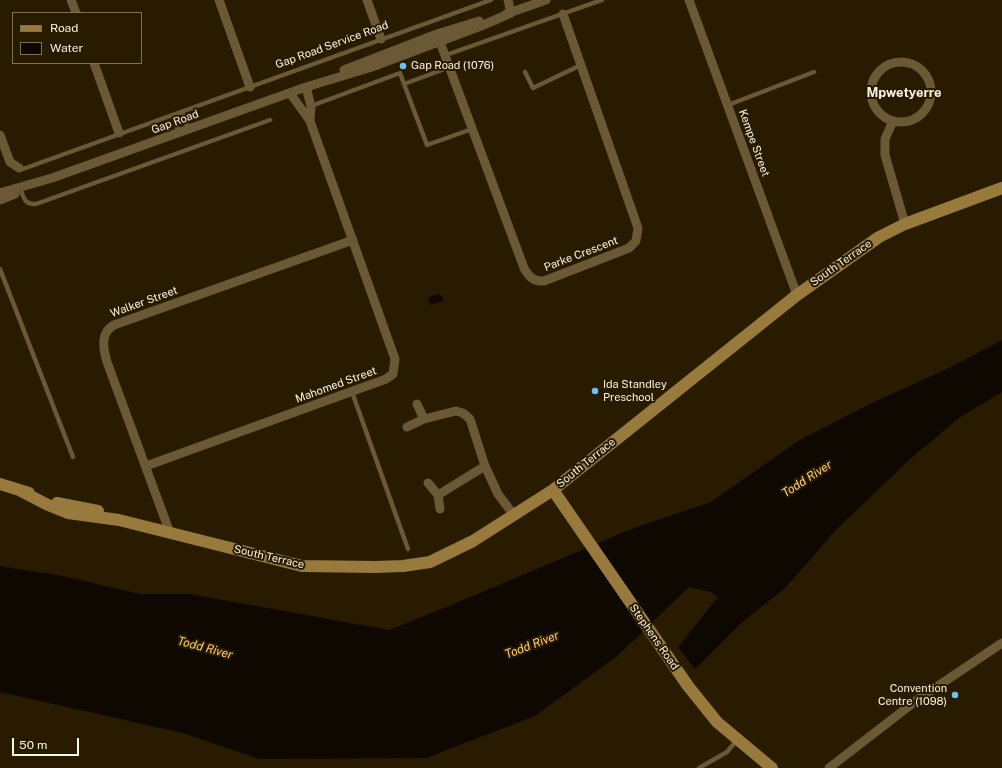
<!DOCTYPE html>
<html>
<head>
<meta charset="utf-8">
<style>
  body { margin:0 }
  #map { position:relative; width:1002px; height:768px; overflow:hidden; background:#281b00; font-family:"Public Sans",sans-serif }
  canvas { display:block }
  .legend { position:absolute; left:12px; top:12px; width:130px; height:52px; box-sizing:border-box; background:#281b00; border:1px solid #7d715a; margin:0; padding:5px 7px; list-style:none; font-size:12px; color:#fcf3e2 }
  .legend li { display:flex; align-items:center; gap:8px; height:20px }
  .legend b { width:20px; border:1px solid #7d715a }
  .scale { position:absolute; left:12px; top:738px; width:67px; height:18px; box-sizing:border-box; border:2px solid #fcf3e2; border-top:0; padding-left:5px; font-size:12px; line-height:14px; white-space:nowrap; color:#fcf3e2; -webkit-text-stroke:3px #281b00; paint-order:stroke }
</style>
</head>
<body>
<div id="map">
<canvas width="1002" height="768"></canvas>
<ul class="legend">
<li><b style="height:5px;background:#977a3c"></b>Road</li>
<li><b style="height:11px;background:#0e0801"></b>Water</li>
</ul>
<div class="scale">50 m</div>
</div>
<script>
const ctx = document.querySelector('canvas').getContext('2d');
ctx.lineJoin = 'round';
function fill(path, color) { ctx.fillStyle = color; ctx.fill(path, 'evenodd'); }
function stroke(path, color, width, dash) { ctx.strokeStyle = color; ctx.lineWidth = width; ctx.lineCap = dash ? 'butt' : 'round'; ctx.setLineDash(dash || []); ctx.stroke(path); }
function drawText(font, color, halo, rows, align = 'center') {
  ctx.font = font + ' "Public Sans",sans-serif'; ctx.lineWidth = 4; ctx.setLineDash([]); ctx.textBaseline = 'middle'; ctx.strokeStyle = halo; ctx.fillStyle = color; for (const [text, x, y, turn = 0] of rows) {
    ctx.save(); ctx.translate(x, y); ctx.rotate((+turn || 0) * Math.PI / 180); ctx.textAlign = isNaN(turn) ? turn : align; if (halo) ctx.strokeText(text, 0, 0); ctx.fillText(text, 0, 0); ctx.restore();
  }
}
fill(new Path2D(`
  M437 294 442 296 443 301 430 305 428 298Z
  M1002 340V392L959 418 910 459 836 530 785 588 740 624 695 669 678 647 718 597 711 592 689 587 616 657 535 716 426 758 259 759 183 733 0 692V566L63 576 140 594H190L389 630 449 606 634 528 711 502 798 441 868 405 953 366Z`), '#0e0801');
stroke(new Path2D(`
  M446 55 602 0
  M525 72 533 88 581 65
  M404 84 427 145 472 129
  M728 105 814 72
  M311 106 400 73 404 84 450 67
  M182 112 188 129
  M173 115 179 133
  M19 168 23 169 491 0
  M21 191C24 199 26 205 36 204L270 120
  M0 269 73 457
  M352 392 408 549
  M699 768 727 752 737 740`), '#6b5834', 4.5);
stroke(new Path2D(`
  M71 0 76 13
  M219 0 250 87
  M367 0 381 39
  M508 0 511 13
  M689 0 797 295
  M506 14 546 0
  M437 34 524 268C529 277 534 282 544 281L629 248 636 241 638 228 563 14
  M871 92a30 30 0 1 1 60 0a30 30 0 1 1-60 0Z
  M94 63 119 133
  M344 70 437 34 479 21
  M306 87 311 106 310 121
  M893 121 885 139V155L905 224
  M0 135 10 162 19 168
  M0 193 52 178 306 87 372 67 481 26 511 13
  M0 200 15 194
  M417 404 424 419
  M407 427 424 419 456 411 463 413 470 419 485 466 498 494 513 514
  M146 466 386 379 393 374 395 359 310 121 290 93
  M428 483 438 495 440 509
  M438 495 485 466
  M170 533 107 362C103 348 100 333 114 325L353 240
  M829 768 917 700 1002 643`), '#6b5834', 9);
stroke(new Path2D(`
  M0 484 29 493
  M553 490 688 686 717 722 772 768
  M21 491 48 505 68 513 119 520 302 566 376 567 403 566 430 562 473 541 553 490 797 295 879 237 905 224 1002 188
  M57 503 98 511`), '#977a3c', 12);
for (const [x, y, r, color] of [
  [403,66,4,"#6bc3f2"],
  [595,391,4,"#6bc3f2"],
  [955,695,4,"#6bc3f2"]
]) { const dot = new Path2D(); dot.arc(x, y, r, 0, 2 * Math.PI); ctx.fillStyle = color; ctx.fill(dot); stroke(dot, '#281b00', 1.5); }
drawText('11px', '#fcf3e2', '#281b00', [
  ["Gap Road Service Road",332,45,-20],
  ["Gap Road",175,122,-20],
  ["Kempe Street",754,143,70],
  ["Parke Crescent",581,254,-21],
  ["South Terrace",841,263,-35],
  ["Walker Street",144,302,-20],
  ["Mahomed Street",336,385,-20],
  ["South Terrace",586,463,-39],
  ["South Terrace",269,557,13],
  ["Stephens Road",654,637,55]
]);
drawText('11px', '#fcf3e2', '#281b00', [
  ["Gap Road (1076)",411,66],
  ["Ida Standley",603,385],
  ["Preschool",603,398],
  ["Convention",947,689,"right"],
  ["Centre (1098)",947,702,"right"]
], 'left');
drawText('italic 12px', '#ffcf6d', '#281b00', [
  ["Todd River",807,479,-33],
  ["Todd River",532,645,-21],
  ["Todd River",205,648,15]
]);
drawText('bold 13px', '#fcf3e2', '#281b00', [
  ["Mpwetyerre",904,93]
]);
</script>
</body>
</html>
